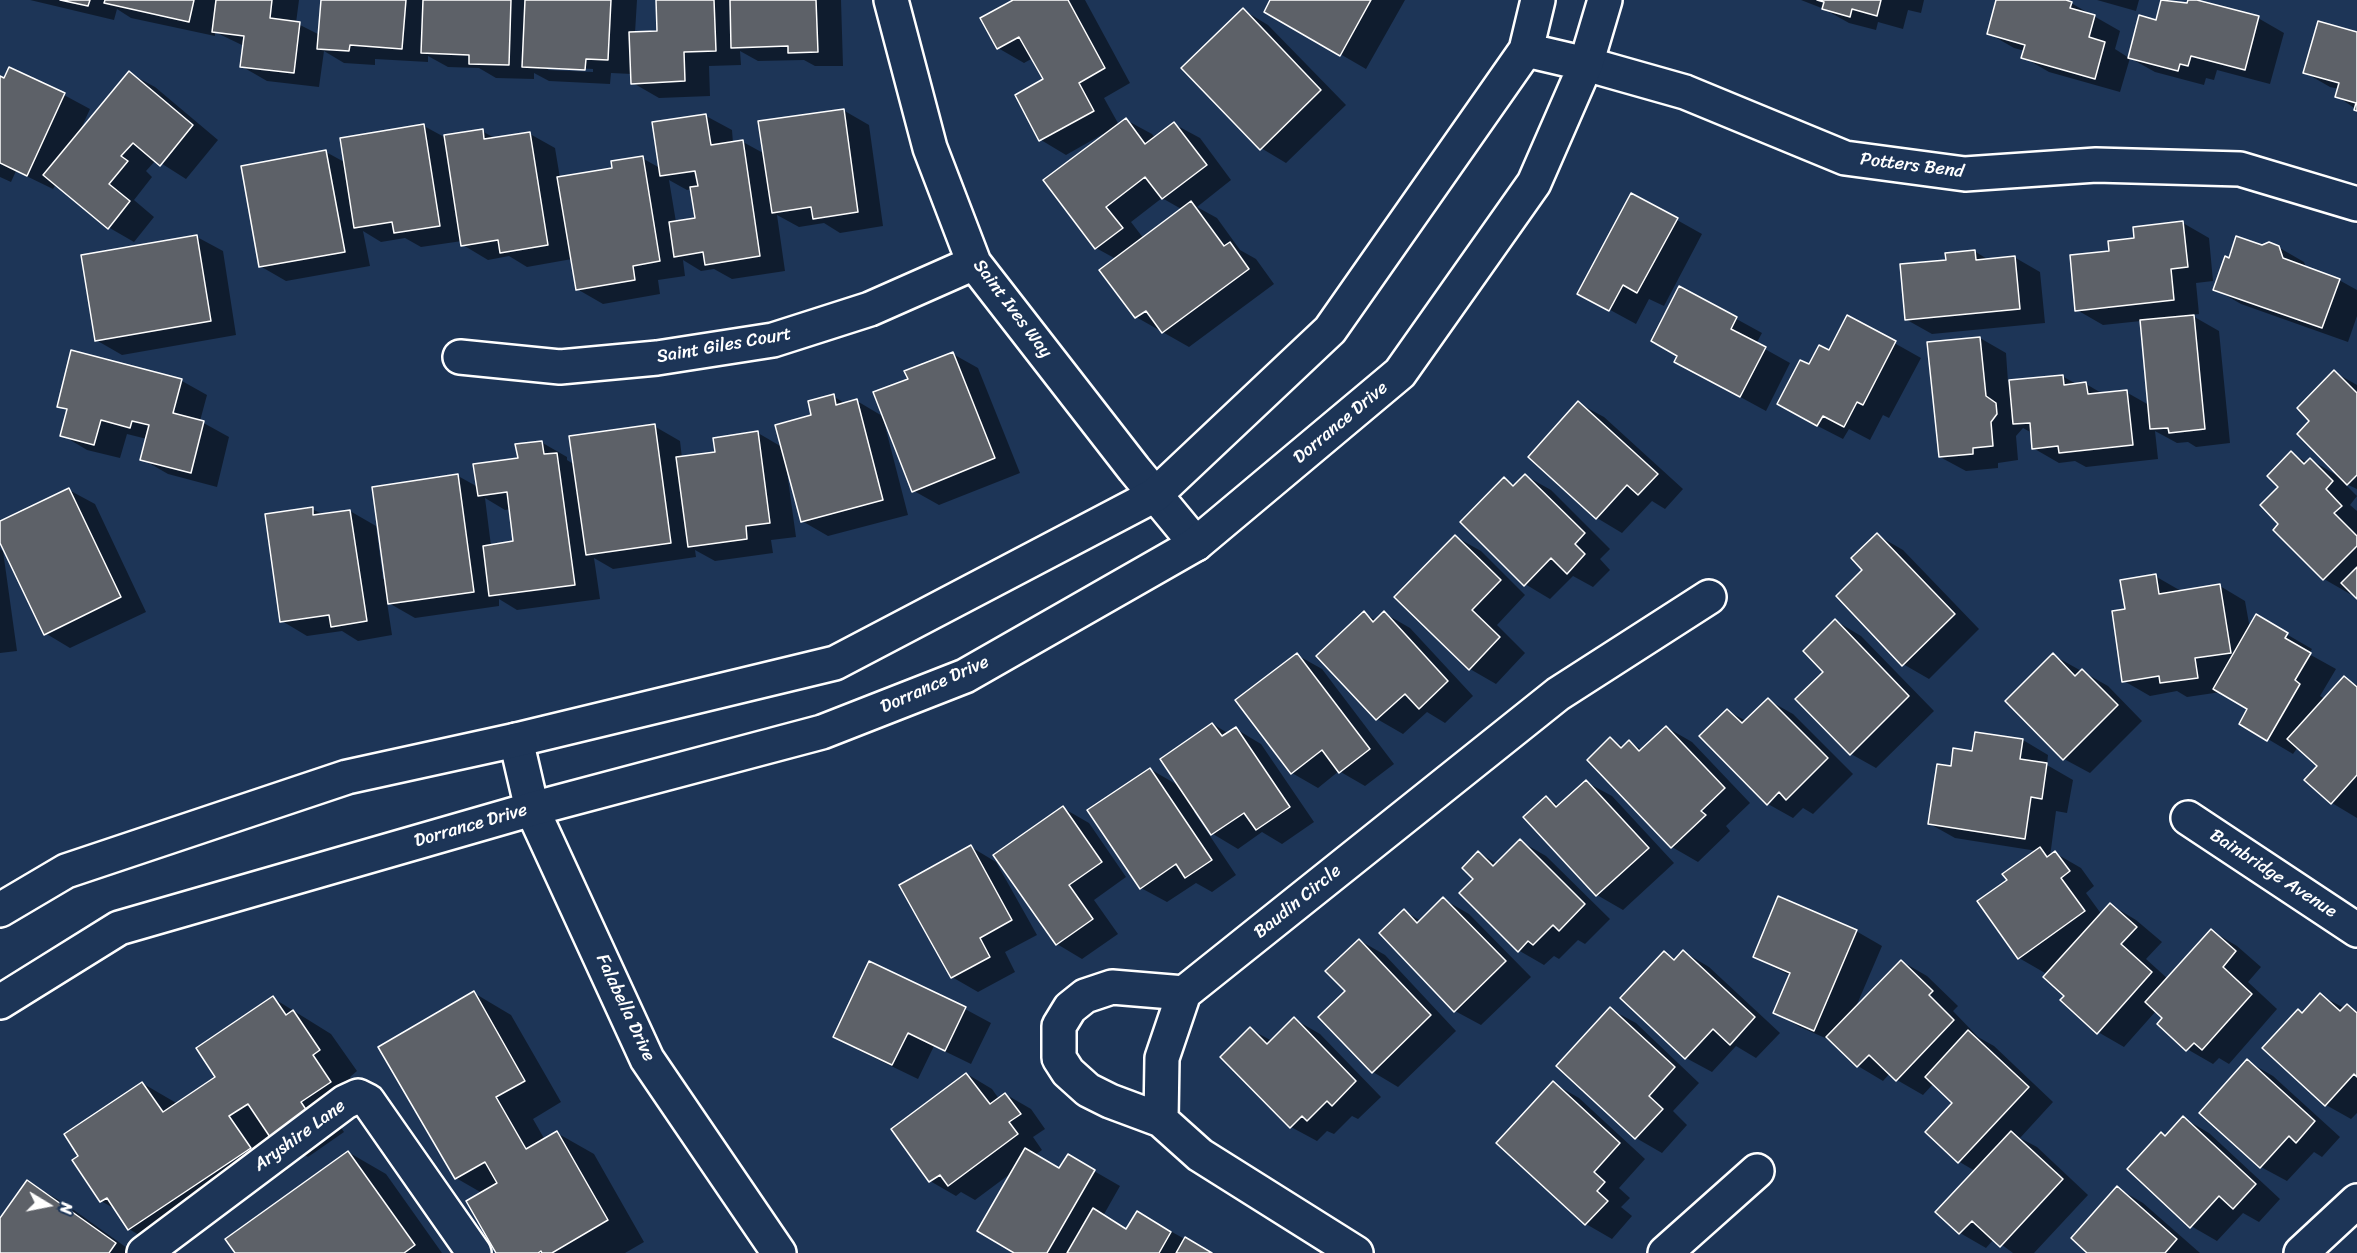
<!DOCTYPE html>
<html>
<head>
<meta charset="utf-8">
<style>
  body { margin:0 }
  #map { position:relative; width:2357px; height:1253px; overflow:hidden; background:#1d3557; font-family:Sriracha,sans-serif }
  canvas { display:block }
  .north { position:absolute; left:18px; top:1175px; width:60px; height:60px; -webkit-text-stroke:4px #1d3557; paint-order:stroke; rotate:100deg; font-size:16px; font-weight:700; line-height:24px; text-align:center; color:#fff }
  .north::after { content:''; display:block; margin:auto; width:21px; height:27px; background:#fff; clip-path:polygon(50% 0,100% 100%,50% 72%,0 100%) }
</style>
</head>
<body>
<div id="map">
<canvas width="2357" height="1253"></canvas>
<div class="north">N</div>
</div>
<script>
const ctx = document.querySelector('canvas').getContext('2d');
ctx.lineJoin = 'round';
function fill(path, color) { ctx.fillStyle = color; ctx.fill(path, 'evenodd'); }
function stroke(path, color, width, dash) { ctx.strokeStyle = color; ctx.lineWidth = width; ctx.lineCap = dash ? 'butt' : 'round'; ctx.setLineDash(dash || []); ctx.stroke(path); }
function drawText(font, color, halo, rows, align = 'center') {
  ctx.font = font + ' Sriracha,sans-serif'; ctx.lineWidth = 4.5; ctx.setLineDash([]); ctx.textBaseline = 'middle'; ctx.strokeStyle = halo; ctx.fillStyle = color; for (const [text, x, y, turn = 0] of rows) {
    ctx.save(); ctx.translate(x, y); ctx.rotate((+turn || 0) * Math.PI / 180); ctx.textAlign = isNaN(turn) ? turn : align; if (halo) ctx.strokeText(text, 0, 0); ctx.fillText(text, 0, 0); ctx.restore();
  }
}
fill(new Path2D(`
  M30 0H299L296 23 320 35 322 0H637L635 33 659 32 657 0H841L843 66H815L804 60 758 61 740 51 741 65 709 66 710 96 659 98 633 83 632 74 611 73 610 84 549 81 534 73V79L496 78 479 68 448 67 428 56V62L375 59V65L344 63 324 51 319 87 267 81 241 66 244 46 215 32V36L131 18 117 9 114 20ZM548 67 593 69V72L548 70Z
  M1016 0H1085L1130 83 1104 98 1119 125 1126 120 1152 134 1155 138 1174 124 1200 138 1231 180 1197 207 1217 218 1240 250 1256 259 1274 284 1189 347 1136 317 1101 270 1116 259 1096 248 1104 136 1103 134 1066 155 1041 140 1045 80 1033 58 1024 63 998 48ZM1162 198 1183 210 1144 239 1131 222Z
  M1272 0H1405L1366 69 1266 11Z
  M1801 0H1924L1921 13 1908 10 1903 29 1878 22 1876 30 1849 23 1824 9Z
  M1997 0H2060L2071 3 2120 31 2115 49 2129 58 2157 22 2162 0 2188 5 2191 0 2258 18 2284 33 2270 84 2217 70 2214 80 2206 78 2204 85 2155 72 2130 58 2120 92 2049 72 2023 57 2025 51 2014 48 1988 33Z
  M2097 0H2139L2136 11Z
  M1243 10 1268 25 1346 105 1286 163 1261 148Z
  M2357 34V110L2337 96 2339 89 2330 87 2304 72Z
  M129 73 155 87 218 140 186 179 156 160 146 171 152 177 134 200 154 217 134 242 108 227 56 184 53 189 16 171 11 182 0 177V78L64 95 90 109 80 131Z
  M843 110 869 125 883 226 840 233 824 223 799 227 777 215 785 271 732 279 714 269 701 271 683 260 685 276 658 280 660 294 603 304 577 289 572 259 527 267 509 256 488 260 463 245 462 241 421 247 405 238 381 242 363 231 370 266 286 281 260 266 326 152 346 163 424 126 446 138 482 131 496 139 530 134 555 148 560 178 614 169 642 158 660 168 706 116 732 130 733 143 743 142 765 154ZM669 180 687 190 692 189 696 219 676 222Z
  M1677 220 1702 234 1664 306 1649 299 1636 324 1579 293Z
  M2183 223 2209 238 2213 281 2196 283 2199 314 2191 315 2219 331 2230 443 2196 447 2188 442 2177 443 2155 431 2158 459 2086 467 2075 461 2059 463 2033 448 2032 433 2023 428 2016 436 2018 460 1998 463V468L1966 471 1940 457 1980 338 2006 353 2008 382 2062 376 2078 385 2086 384 2103 394 2126 392 2149 405 2141 321 2103 325 2077 310 2111 252 2136 240Z
  M197 237 223 251 236 335 122 355 96 340Z
  M2262 247H2278L2304 262 2306 268 2339 280 2357 290V316L2348 342 2241 304 2215 289 2230 260Z
  M1974 251 1989 260 2014 257 2040 272 2045 323 1932 334 1907 320 1948 261Z
  M1680 288 1762 333 1756 344 1790 363 1766 411 1676 362 1679 356Z
  M1848 317 1921 358 1889 418 1883 415 1870 440 1849 429 1843 439 1804 419 1810 366 1830 352Z
  M72 352 182 381 207 395 200 421 229 437 217 487 168 474 142 459 147 439 127 434 120 458 87 450 62 435 68 411 59 406Z
  M953 354 978 368 1020 473 939 505 914 491 886 421 884 422 908 515 828 536 802 521 789 472H787L796 537 771 540 773 553 715 561 695 550 696 557 613 569 594 558 600 599 517 610 499 599V606L415 618 387 602 392 635 358 641 342 631 307 636 282 621 312 509 324 515 350 511 376 526 383 579H386L458 476 478 487 541 442 567 457V460L575 465 654 426 680 441 682 458 716 454 758 433 782 447 833 396 846 404 857 401 884 417 910 379ZM485 498 505 510 511 509 515 542 491 546Z
  M2334 372 2357 385V489L2344 483 2357 496 2350 505 2357 511V597L2352 592 2350 594 2324 579 2275 530 2281 524 2280 487 2291 453 2308 463 2311 460 2338 476 2311 421Z
  M1578 403 1604 417 1683 489 1665 509 1652 501 1622 533 1597 518 1530 456Z
  M1526 476 1551 490 1610 549 1600 559 1610 570 1593 587 1573 576 1550 599 1525 584 1504 479 1516 486Z
  M69 490 95 504 146 612 70 648 45 633 0 539V523Z
  M1877 535 1903 550 1979 629 1929 679 1903 664 1864 570Z
  M1456 537 1481 551 1525 595 1497 625 1525 653 1496 684 1470 669Z
  M0 549 3 551 17 651 0 653Z
  M2155 576 2181 591 2220 586 2245 601 2250 629 2257 617 2312 649 2309 654 2336 669 2320 696 2325 699 2344 678 2357 685V818L2332 803 2306 780 2319 766 2298 747 2293 754 2241 723 2249 708 2221 692 2187 697 2177 691 2150 696 2124 681 2127 610Z
  M1364 613 1377 621 1384 613 1410 628 1473 696 1445 723 1427 712 1403 734 1377 719 1319 656Z
  M1836 621 1861 636 1934 711 1876 768 1851 754 1825 672Z
  M1297 655 1322 669 1394 764 1365 786 1339 771 1318 788 1292 773Z
  M2053 655 2108 686 2142 721 2090 773 2064 759Z
  M1768 700 1793 714 1853 774 1813 814 1803 808 1793 818 1768 804 1728 711 1746 721Z
  M1213 724 1229 734 1236 729 1261 744 1314 822 1282 844 1262 832 1238 849 1213 834 1197 810 1194 812 1236 875 1212 892 1196 883 1167 902 1141 888 1150 769 1181 787Z
  M1666 727 1692 742 1750 803 1726 826 1730 831 1698 862 1672 847 1589 760 1610 739 1624 747 1629 742 1642 750Z
  M2023 740 2048 755 2047 765 2073 780 2067 813 2056 811 2050 857 2055 853 2081 868 2094 886 2086 893 2102 915 2111 905 2136 920 2162 942 2146 959 2168 979 2212 931 2237 946 2261 967 2248 982 2277 1009 2229 1064 2219 1058 2213 1064 2187 1049 2164 1018 2156 1011 2124 1047 2098 1032 2066 996 2053 967 2045 973 2019 958 2009 881 2037 851 1955 838 1930 824 1952 767 1974 753Z
  M1586 782 1612 796 1674 863 1623 910 1597 895 1525 817 1546 798 1560 806Z
  M1063 808 1089 823 1126 877 1094 900 1118 934 1082 959 1057 944Z
  M1520 841 1546 856 1610 919 1585 944 1578 940 1559 959 1554 956 1544 965 1518 950 1475 879 1479 853 1497 864Z
  M971 847 996 862 1037 935 1005 952 1015 972 978 992 952 977Z
  M1443 899 1469 914 1531 977 1481 1025 1455 1011 1381 933 1404 911 1421 921Z
  M1856 931 1882 946 1855 1009 1901 961 1927 976 1958 1006 1953 1011 1978 1037 1994 1046 2053 1102 2020 1138 2037 1147 2088 1195 2034 1253H2013L1994 1239 1986 1248 1960 1233 1937 1212 1975 1171 1958 1161 1954 1103 1934 1083 1923 1095 1897 1080 1890 1073 1883 1081 1858 1066 1832 1041 1800 1027 1775 1012 1791 976 1754 957Z
  M1359 940 1385 955 1456 1031 1398 1087 1373 1072 1347 991Z
  M1684 952 1709 967 1780 1033 1756 1058 1736 1046 1712 1072 1686 1058 1665 953 1677 960Z
  M869 963 965 1009 991 1023 971 1064 934 1046 918 1079 860 1051 835 1036Z
  M474 993 511 1015 561 1102 533 1119 545 1140 557 1133 594 1154 644 1242 625 1253H497L482 1193 456 1178Z
  M2320 995 2344 1008 2347 1006 2357 1011V1113L2351 1119 2326 1105 2298 1011 2303 1014Z
  M273 998 331 1034 357 1071 350 1077 367 1103 338 1123 344 1132 308 1157 270 1135 265 1138 287 1170 166 1251 129 1229 117 1210 101 1201 142 1083 178 1104 217 1077Z
  M1610 1009 1636 1023 1699 1083 1673 1111 1687 1125 1662 1153 1636 1138Z
  M1294 1019 1320 1034 1381 1097 1358 1119 1352 1116 1334 1134 1327 1131 1317 1141 1291 1127 1250 1029 1272 1041Z
  M2247 1061 2273 1076 2340 1137 2322 1157 2314 1152 2287 1181 2261 1167Z
  M967 1074 992 1089 999 1099 1005 1094 1031 1109 1045 1129 1033 1137 1042 1150 1035 1155 1060 1170 1068 1156 1120 1186 1103 1216 1127 1230 1163 1227 1210 1253H1017L1014 1171 975 1200 961 1192 956 1196 930 1181Z
  M1553 1083 1579 1098 1645 1159 1619 1188 1630 1198 1621 1207 1632 1216 1612 1239 1586 1224 1499 1143Z
  M2183 1118 2209 1133 2280 1199 2259 1222 2243 1213 2217 1241 2191 1226 2166 1137Z
  M348 1152 386 1174 442 1253H237Z
  M27 1182 64 1203 134 1253H0V1220Z
  M2117 1188 2143 1203 2200 1253H2089Z`), '#0007');
const building = new Path2D(`
  M60 0H90L88 6Z
  M105 0H194L189 22 104 3Z
  M216 0H272L270 18 300 22 294 73 240 67 244 36 212 32Z
  M321 0H406L402 49 350 45 349 51 317 49Z
  M423 0H511L509 65 469 64V55L421 53Z
  M525 0H611L608 60 586 59 585 70 522 67Z
  M656 0H714L716 51 684 52 685 81 631 84 629 32 657 31Z
  M730 0H816L818 52 788 53V46L731 48Z
  M1013 0H1068L1105 68 1079 83 1094 111 1039 141 1015 95 1043 79 1019 37 997 49 980 18Z
  M1270 0H1371L1340 56 1264 12Z
  M1817 0H1881L1877 16 1852 9 1850 17 1822 9 1824 2Z
  M1996 0H2066L2072 2 2070 8 2095 15 2089 37 2105 42 2095 79 2021 58 2025 45 1987 34Z
  M2161 0 2187 3 2188 0H2197L2259 16 2245 70 2191 56 2188 66 2180 64 2178 71 2128 58 2139 15 2156 20Z
  M1243 8 1321 90 1260 150 1181 68Z
  M2318 21 2357 32V111L2354 110 2356 103 2335 97 2339 83 2303 73Z
  M9 67 65 93 27 176 0 163V76L4 78Z
  M129 71 193 125 160 166 133 143 121 156 128 161 109 184 130 201 108 229 43 175Z
  M844 109 858 212 813 219 811 207 772 213 758 121Z
  M706 114 711 145 743 140 760 256 705 265 703 252 674 257 669 222 695 218 690 187 698 186 695 171 660 176 652 122Z
  M1126 118 1145 144 1174 122 1207 165 1162 199 1145 177 1106 207 1123 228 1095 249 1043 180Z
  M424 124 440 226 394 233 392 222 354 228 340 138Z
  M483 129 484 139 530 132 548 245 500 253 498 240 461 246 444 135Z
  M326 150 345 252 259 267 241 166Z
  M643 156 660 261 633 266 635 280 576 290 557 177 612 168 611 161Z
  M1631 193 1678 218 1637 293 1623 285 1609 311 1577 294Z
  M1191 201 1224 246 1230 242 1249 269 1162 333 1146 311 1135 318 1099 270Z
  M2183 221 2188 267 2171 269 2174 300 2075 311 2070 255 2109 251 2108 241 2134 238 2133 227Z
  M197 235 211 321 95 341 81 255Z
  M2236 236 2262 245 2269 242 2279 246 2283 258 2340 279 2322 328 2213 290 2225 256 2229 258Z
  M1975 250 1976 260 2015 256 2020 309 1905 320 1900 264 1946 260 1945 253Z
  M1679 286 1737 317 1731 329 1766 347 1740 397 1674 362 1677 356 1651 341Z
  M1847 315 1896 341 1863 405 1857 402 1844 427 1823 416 1817 426 1777 404 1800 360 1809 364 1819 345 1829 350Z
  M2194 315 2205 429 2169 433 2168 428 2150 429 2140 320Z
  M1980 337 1986 396 1996 403 1997 414 1991 422 1993 446 1973 448V454L1939 457 1927 342Z
  M71 350 182 379 173 413 204 421 191 473 140 460 149 425 132 421 130 428 101 420 94 445 60 436 67 409 57 407Z
  M953 352 995 458 912 492 873 392 908 379 904 371Z
  M2334 370 2357 393V475L2347 485 2297 434 2309 421 2297 408Z
  M2063 375 2064 385 2086 382 2088 394 2127 390 2133 445 2059 453 2058 446 2032 449 2030 423 2013 424 2009 380Z
  M834 394 836 405 857 399 883 500 801 522 775 425 811 415 808 401Z
  M1578 401 1658 474 1638 495 1627 485 1596 519 1528 457Z
  M655 424 671 543 586 555 569 436Z
  M758 431 770 523 746 526 747 539 688 547 676 457 715 452 713 438Z
  M542 441 544 454 557 453 575 585 489 596 483 546 513 541 507 492 478 496 473 464 518 458 515 444Z
  M2291 451 2304 464 2310 458 2333 481 2326 489 2342 506 2334 513 2357 536V546L2323 580 2273 530 2278 524 2260 505 2278 487 2267 476Z
  M458 474 474 592 388 604 372 487Z
  M1525 474 1585 533 1575 544 1585 554 1567 574 1551 558 1524 586 1460 522 1504 477 1513 486Z
  M69 488 121 597 44 635 0 543V521Z
  M313 507V515L350 510 367 621 331 627 329 615 280 622 265 514Z
  M1877 533 1955 614 1902 666 1836 596 1862 570 1851 558Z
  M1455 535 1501 580 1472 610 1500 637 1469 670 1394 597Z
  M2357 567V599L2341 583Z
  M2156 574 2159 594 2220 584 2231 653 2195 658 2198 678 2160 683 2159 676 2122 682 2112 611 2125 609 2120 580Z
  M1364 611 1373 622 1384 611 1448 681 1419 709 1405 694 1376 720 1316 656Z
  M2256 614 2288 633 2285 638 2311 653 2295 680 2300 684 2267 741 2239 724 2247 709 2213 689Z
  M1835 619 1909 696 1850 755 1795 699 1823 672 1803 651Z
  M1297 653 1370 749 1339 773 1322 750 1291 774 1235 700Z
  M2053 653 2075 676 2082 669 2118 705 2063 760 2005 701Z
  M2344 676 2357 687V775L2331 804 2304 780 2317 766 2287 739Z
  M1768 698 1828 758 1786 800 1779 792 1767 805 1699 736 1727 709 1742 723Z
  M1212 723 1222 736 1236 727 1290 807 1256 830 1244 813 1211 835 1160 759Z
  M1666 726 1725 788 1701 811 1706 815 1671 848 1587 760 1610 737 1621 748 1629 740 1639 751Z
  M1975 732 2023 739 2020 759 2047 763 2042 799 2031 797 2025 839 1928 824 1937 764 1951 766 1953 748 1972 751Z
  M1150 768 1212 860 1185 878 1176 864 1140 889 1087 810Z
  M1586 780 1649 848 1596 896 1523 817 1546 796 1556 807Z
  M1063 806 1102 862 1069 885 1093 919 1056 945 993 855Z
  M1520 839 1585 904 1559 931 1553 925 1533 945 1528 941 1518 952 1459 893 1473 879 1462 868 1478 851 1493 866Z
  M971 845 1012 920 980 938 990 957 951 978 899 885Z
  M2040 847 2047 857 2055 851 2070 871 2061 878 2085 911 2018 959 1977 901 2007 880 2002 874Z
  M1778 896 1857 930 1814 1031 1773 1013 1790 973 1753 957Z
  M1443 897 1506 961 1454 1012 1379 933 1404 909 1417 923Z
  M2110 903 2137 927 2121 944 2152 972 2097 1034 2060 1000 2064 996 2043 977Z
  M2211 929 2236 951 2223 967 2252 994 2202 1050 2194 1043 2186 1051 2157 1024 2162 1018 2145 1002Z
  M1359 939 1431 1015 1372 1073 1318 1017 1345 991 1325 971Z
  M1683 950 1755 1017 1730 1045 1713 1029 1685 1059 1620 998 1664 951 1674 960Z
  M1901 960 1933 991 1929 995 1954 1020 1896 1081 1869 1055 1857 1067 1826 1037Z
  M869 961 966 1007 945 1051 908 1033 892 1065 833 1037Z
  M474 991 525 1081 496 1097 526 1149 557 1131 608 1220 552 1253H542L541 1251 538 1253H496L466 1201 497 1183 485 1162 455 1179 378 1047Z
  M2320 993 2340 1011 2347 1004 2357 1013V1077L2354 1074 2325 1106 2262 1048 2298 1009 2302 1013Z
  M273 996 286 1015 293 1010 320 1050 313 1055 331 1082 301 1102 307 1111 270 1137 248 1104 229 1116 251 1148 128 1230 107 1198 100 1202 72 1160 78 1156 64 1134 142 1082 163 1112 215 1077 196 1048Z
  M1610 1007 1675 1067 1649 1096 1663 1109 1635 1139 1556 1066Z
  M1294 1017 1356 1081 1332 1106 1327 1101 1307 1121 1302 1116 1290 1128 1220 1057 1250 1027 1267 1044Z
  M1968 1030 2029 1087 1958 1163 1925 1132 1952 1103 1925 1077Z
  M2247 1059 2315 1121 2296 1143 2289 1136 2260 1168 2199 1113Z
  M966 1073 990 1104 1005 1093 1021 1114 1009 1122 1018 1134 948 1186 940 1175 929 1182 891 1129Z
  M1553 1081 1620 1143 1594 1172 1605 1182 1597 1191 1608 1201 1585 1225 1496 1143Z
  M2183 1116 2256 1184 2233 1209 2219 1196 2190 1228 2127 1169 2161 1132 2165 1136Z
  M2011 1131 2063 1179 2000 1247 1972 1221 1959 1234 1935 1212Z
  M1025 1148 1059 1168 1068 1154 1095 1170 1047 1253H1014L977 1231Z
  M348 1151 415 1245 404 1253H235L225 1239Z
  M27 1180 116 1243 109 1253H0V1218Z
  M2117 1186 2177 1239 2165 1253H2087L2071 1238Z
  M1093 1208 1126 1229 1137 1211 1171 1232 1159 1253H1067Z
  M1185 1237 1212 1253H1176Z`);
fill(building, '#5d6168');
stroke(building, '#fff', 1.5);
const street = new Path2D(`
  M891 0 930 148 974 263 1134 469 1196 544
  M1586 64 1685 92 1845 158 1965 174 2096 165 2240 169 2357 204
  M460 357 560 367 657 358 773 340 870 309 974 263
  M516 740 532 809 647 1059 779 1253
  M2188 818 2357 930
  M1161 1120 1110 1101 1088 1090 1068 1072 1059 1058V1026L1070 1008 1085 996 1112 987 1184 993
  M144 1253 345 1102 358 1096 368 1101 474 1253
  M1356 1253 1200 1155 1161 1120 1162 1058 1184 993 1558 694 1709 597
  M1665 1253 1757 1171
  M2301 1253 2357 1201`);
const secondary = new Path2D(`
  M1526 50 1586 64
  M0 910 66 871 347 777 516 740 835 663 1155 495 1330 330 1526 50 1538 0
  M0 1002 119 928 532 809 822 732 965 676 1196 544 1400 373 1534 183 1586 64 1605 0`);
stroke(street, '#fff', 38);
stroke(secondary, '#fff', 38);
stroke(street, '#1d3557', 33);
stroke(secondary, '#1d3557', 33);
drawText('18px', '#fff', '#1d3557', [
  ["Potters Bend",1912,166,7],
  ["Saint Ives Way",1012,309,53],
  ["Saint Giles Court",724,346,-10],
  ["Dorrance Drive",1341,423,-40],
  ["Dorrance Drive",935,685,-24],
  ["Dorrance Drive",471,826,-16],
  ["Bainbridge Avenue",2273,874,33],
  ["Baudin Circle",1298,902,-39],
  ["Falabella Drive",625,1008,65],
  ["Aryshire Lane",300,1136,-36]
]);
</script>
</body>
</html>
